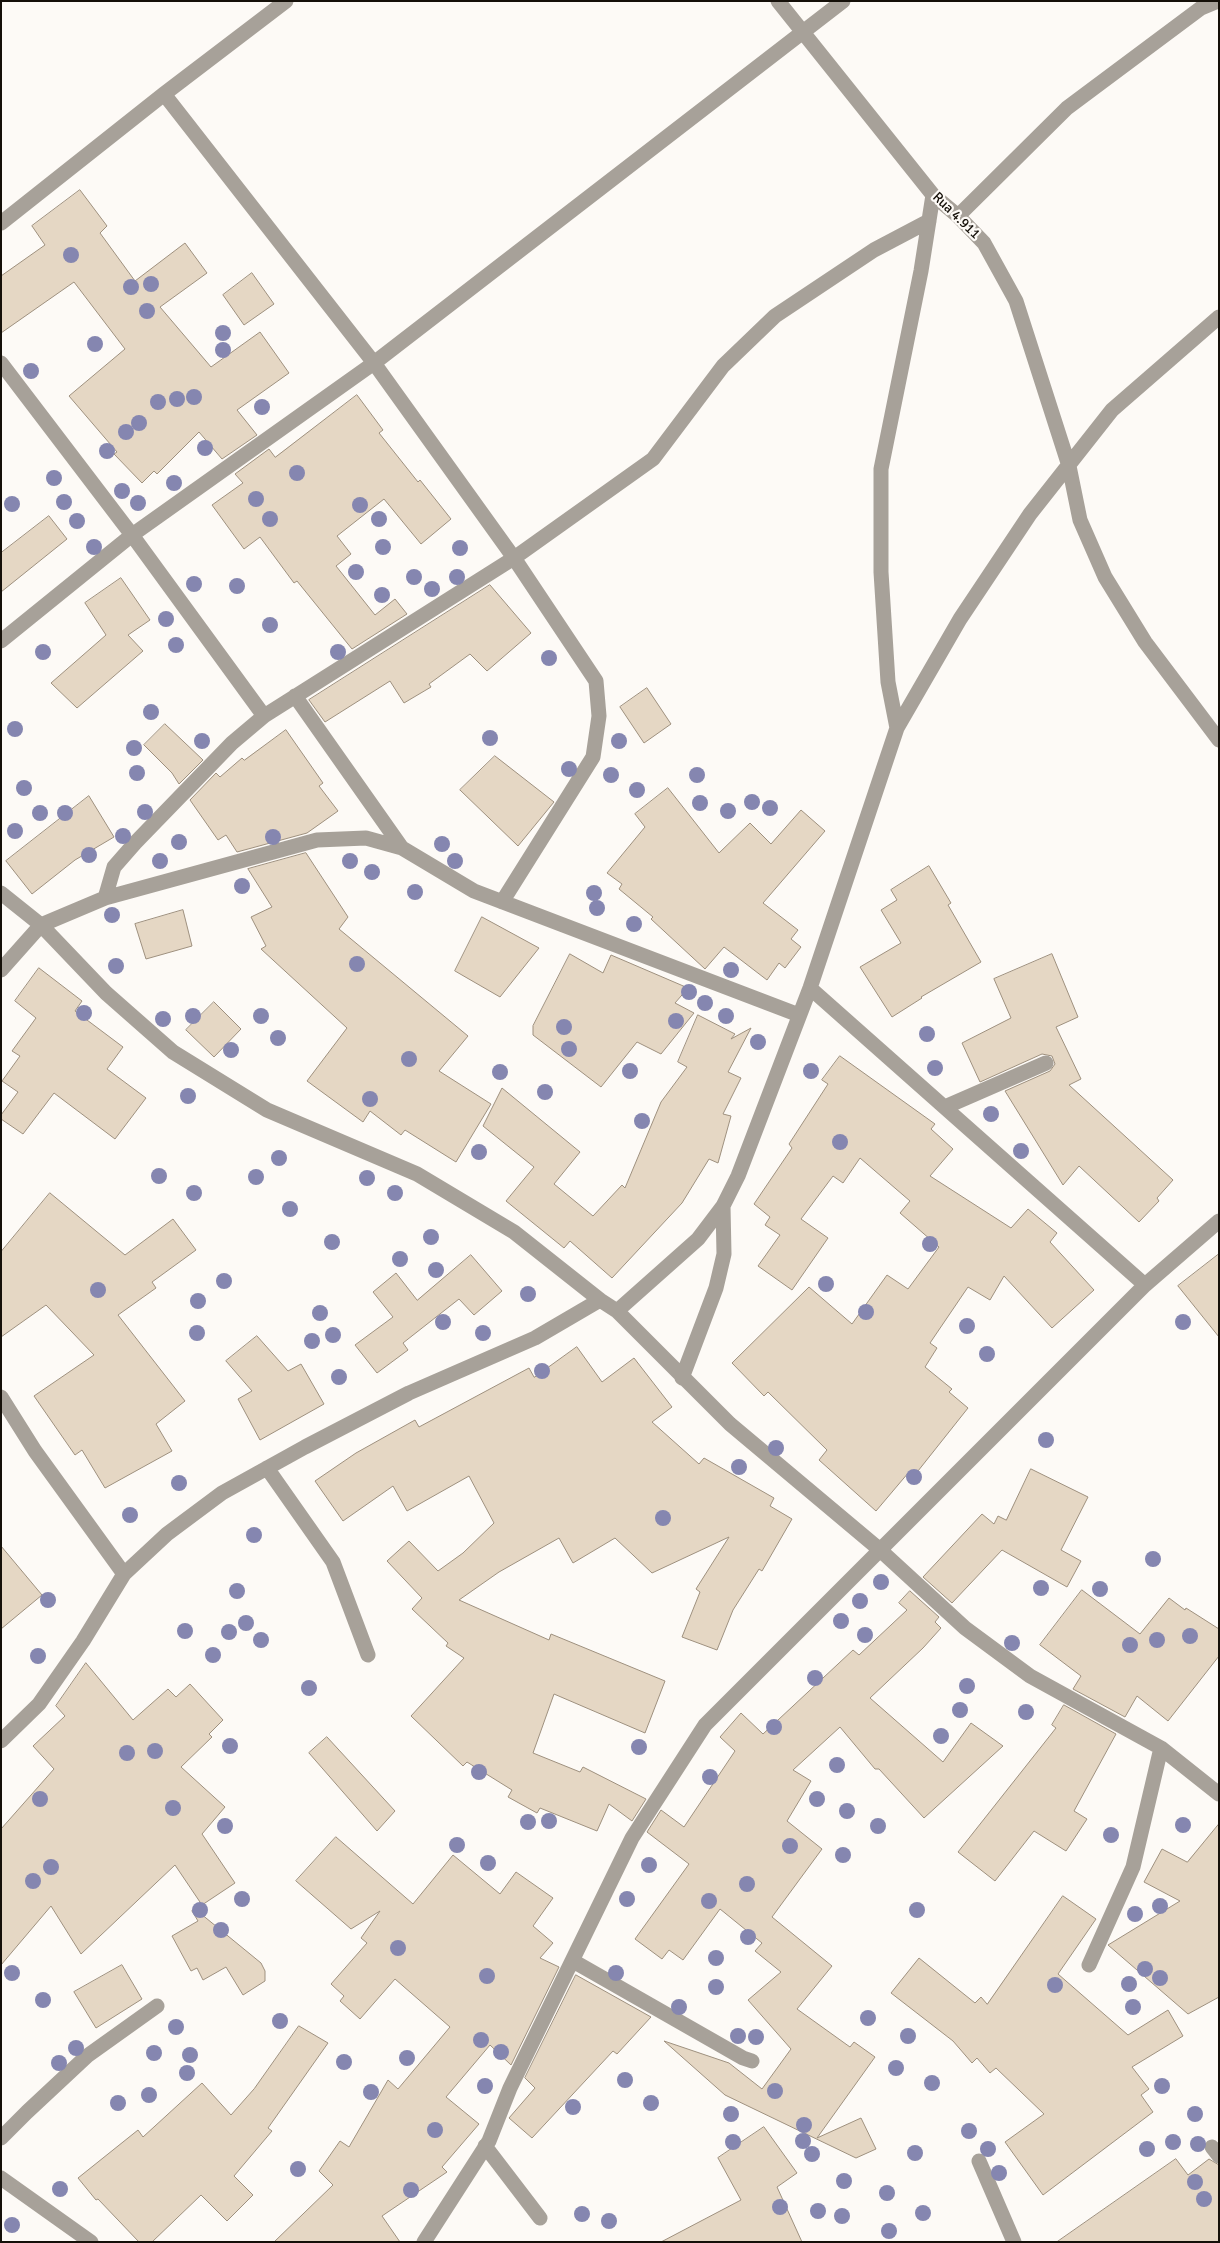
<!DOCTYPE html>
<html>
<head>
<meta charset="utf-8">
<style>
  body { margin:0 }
  #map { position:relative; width:1220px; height:2243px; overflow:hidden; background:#fdfaf6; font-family:Signika,sans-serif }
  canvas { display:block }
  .frame { position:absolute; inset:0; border:2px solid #151009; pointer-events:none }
</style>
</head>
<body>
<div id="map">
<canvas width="1220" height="2243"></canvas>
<div class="frame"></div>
</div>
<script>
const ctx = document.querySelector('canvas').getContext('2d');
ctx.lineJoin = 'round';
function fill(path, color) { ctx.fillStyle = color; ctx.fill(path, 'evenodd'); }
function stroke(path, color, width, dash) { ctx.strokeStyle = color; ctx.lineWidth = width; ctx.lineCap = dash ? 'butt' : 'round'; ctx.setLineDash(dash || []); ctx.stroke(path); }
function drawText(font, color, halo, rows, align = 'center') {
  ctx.font = font + ' Signika,sans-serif'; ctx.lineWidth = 4.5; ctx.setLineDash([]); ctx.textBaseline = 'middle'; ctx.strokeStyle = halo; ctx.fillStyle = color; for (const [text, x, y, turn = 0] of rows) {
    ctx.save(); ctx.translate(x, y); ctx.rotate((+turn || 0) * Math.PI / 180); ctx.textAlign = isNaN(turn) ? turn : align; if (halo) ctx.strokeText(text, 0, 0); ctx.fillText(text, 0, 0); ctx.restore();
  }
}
const building = new Path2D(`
  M80 190 107 226 100 233 135 281 185 243 207 273 160 307 211 367 260 332 289 373 237 410 257 435 222 459 199 432 157 474 154 471 142 483 114 454 117 452 69 396 125 349 74 282 1 333V276L45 245 32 226Z
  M252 273 274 304 244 325 223 295Z
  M357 395 383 430 379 433 418 482 420 480 451 519 421 544 384 499 337 536 351 554 336 566 375 615 395 599 407 614 352 649 297 581 294 583 260 537 244 549 212 505 243 483 235 474 269 449 275 457Z
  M49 516 67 539 1 592V553Z
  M121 578 150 620 128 635 143 651 77 708 51 683 106 635 85 603Z
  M490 585 531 633 487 671 470 654 429 684 431 687 404 703 390 681 325 722 309 700Z
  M647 688 671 724 644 743 620 707Z
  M165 724 203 760 179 784 172 773 144 745Z
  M286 730 323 783 319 786 338 811 307 833 237 852 226 835 218 840 190 800 216 773 220 777 242 758 244 760Z
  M495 756 554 802 518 846 460 790Z
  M668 788 719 853 750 823 771 844 801 810 825 831 763 903 798 930 791 939 801 947 785 968 779 963 767 980 724 947 705 969 651 919 653 917 619 889 622 884 607 873 645 827 635 814Z
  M89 796 114 837 75 860 32 894 6 861Z
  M306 853 348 917 339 929 468 1036 439 1071 491 1104 456 1162 405 1130 401 1135 370 1111 363 1122 307 1081 347 1028 261 949 266 946 251 917 272 907 248 869Z
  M929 866 951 903 948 905 981 962 921 997 922 998 892 1017 860 967 901 943 881 910 897 900 891 890Z
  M183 910 192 946 146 959 135 924Z
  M482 917 539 948 500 997 455 971Z
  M570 954 603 973 611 955 688 988 675 1003 694 1013 661 1054 637 1042 601 1087 533 1035V1026Z
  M1052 954 1078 1017 1056 1027 1081 1079 1069 1085 1173 1180 1157 1198 1159 1201 1139 1222 1079 1166 1063 1185 1005 1091 1050 1071 1055 1064 1052 1056 1042 1054 980 1082 962 1043 1011 1018 994 979Z
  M39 968 82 1001 75 1011 123 1047 107 1069 146 1098 115 1139 54 1093 23 1134 1 1119V1115L18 1092 2 1081 20 1056 12 1051 36 1018 15 1001Z
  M214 1002 241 1029 214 1057 186 1030Z
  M698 1015 735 1034 731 1039 751 1028 728 1072 741 1078 723 1114 731 1116 718 1163 709 1159 682 1203 612 1278 570 1241 564 1248 506 1201 534 1167 483 1126 502 1088 580 1152 554 1184 593 1216 622 1185 625 1188 661 1102 687 1067 678 1062Z
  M840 1056 935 1124 931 1129 953 1149 930 1176 1011 1228 1028 1209 1057 1233 1050 1242 1094 1290 1052 1328 1004 1276 990 1300 968 1287 930 1343 937 1348 925 1367 952 1389 949 1392 968 1408 914 1476 909 1472 876 1511 819 1460 827 1450 768 1392 764 1396 732 1363 809 1287 852 1324 887 1275 908 1289 939 1247 900 1213 910 1201 860 1158 843 1183 833 1176 801 1219 828 1238 792 1290 758 1266 780 1235 765 1225 770 1217 754 1204 792 1148 789 1144 828 1084 822 1080Z
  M50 1193 125 1255 173 1219 196 1250 152 1282 156 1288 118 1315 185 1401 156 1424 172 1451 105 1488 82 1450 75 1455 34 1396 94 1355 46 1305 1 1337V1252Z
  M1219 1254V1337L1178 1286Z
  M471 1255 502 1291 474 1315 459 1299 403 1343 408 1350 377 1373 355 1345 393 1317 373 1292 396 1273 417 1300Z
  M257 1336 288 1371 301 1364 324 1404 260 1440 238 1399 252 1391 226 1361Z
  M577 1347 602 1382 634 1358 672 1407 652 1422 699 1464 704 1458 774 1498 770 1506 792 1519 762 1571 759 1569 733 1610 717 1650 682 1637 700 1592 696 1589 729 1537 652 1573 615 1538 573 1563 559 1538 499 1572 459 1600 549 1640 551 1634 665 1681 645 1733 554 1694 533 1753 580 1772 583 1767 646 1799 632 1821 609 1804 597 1831 540 1808 537 1813 508 1797 512 1790 467 1762 463 1766 411 1716 464 1658 446 1646 448 1643 412 1609 422 1598 387 1561 409 1541 438 1571 463 1553 494 1523 469 1476 407 1511 393 1486 343 1521 315 1481 356 1453 415 1420 419 1427 529 1368 534 1377Z
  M1031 1469 1088 1497 1061 1550 1081 1561 1067 1587 1002 1550 952 1603 923 1577 982 1514 994 1524 998 1516 1006 1520Z
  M1 1546 42 1595 1 1629Z
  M1082 1590 1140 1634 1169 1598 1185 1610 1186 1608 1219 1629V1656L1168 1721 1137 1696 1125 1717 1073 1689 1081 1676 1040 1645Z
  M910 1591 939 1617 935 1622 941 1628 923 1648 870 1698 943 1762 971 1723 1003 1746 924 1818 879 1769H875L840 1727 793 1770 811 1781 787 1821 822 1849 772 1917 832 1966 797 2009 850 2047 854 2042 875 2057 817 2138 861 2118 876 2149 856 2158 725 2095 664 2041 729 2063 762 2089 791 2049 748 2000 781 1972 755 1951 762 1943 720 1909 683 1960 669 1950 662 1959 635 1939 689 1864 647 1832 661 1810 684 1827 735 1751 720 1737 741 1713 763 1734 853 1650 859 1655 907 1610 899 1603Z
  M86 1663 133 1720 168 1689 176 1697 190 1684 223 1720 209 1734 212 1737 181 1767 225 1807 202 1834 235 1883 202 1905 175 1865 81 1954 51 1906 1 1965V1829L54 1769 33 1746 65 1716 56 1706Z
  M1064 1705 1116 1734 1074 1811 1087 1819 1066 1851 1034 1831 995 1881 958 1852 1056 1728 1052 1725Z
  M327 1737 395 1811 377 1831 309 1753Z
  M1219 1824V1997L1188 2014 1108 1945 1180 1901 1144 1882 1162 1849 1187 1862Z
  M336 1837 413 1904 453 1855 500 1894 516 1872 553 1898 533 1926 553 1943 540 1958 559 1967 511 2065 490 2045 446 2097 479 2124 442 2167 447 2172 382 2216 400 2242H274L333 2185 319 2171 340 2141 349 2147 388 2080 398 2089 450 2027 395 1979 360 2019 340 2001 344 1996 331 1984 367 1943 361 1938 380 1911 351 1929 296 1881Z
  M1063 1896 1096 1919 1058 1974 1128 2035 1168 2010 1183 2036 1132 2067 1149 2089 1141 2095 1153 2112 1043 2195 1005 2142 1044 2114 996 2068 990 2073 977 2058 972 2063 953 2041 891 1993 919 1958 975 2003 981 1997 987 2004Z
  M195 1909 261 1963 265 1971V1981L243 1995 226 1967 203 1980 197 1968 191 1971 172 1936 198 1921 192 1911Z
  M122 1965 142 1999 96 2028 74 1992Z
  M576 1975 651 2017 617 2054 613 2051 532 2138 509 2118 535 2088 525 2078Z
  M299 2026 328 2043 268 2128 272 2131 234 2176 253 2195 227 2221 201 2195 152 2242H139L98 2199 96 2200 78 2178 138 2130 143 2137 202 2083 231 2115 254 2089Z
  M764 2127 797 2173 777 2187 802 2242H661L741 2200 718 2158Z
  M1176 2159 1188 2175 1209 2159 1219 2165V2242H1057Z`);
fill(building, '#e5d7c4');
stroke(building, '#9e907e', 1);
stroke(new Path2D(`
  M778 1 933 195 958 216 984 243 1016 301 1069 466 1080 520 1105 577 1145 642 1219 740
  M164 94 374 363 514 558 596 681 599 716 593 757 502 902
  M958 216 1067 108 1201 8 1218 1
  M1 223 164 94 286 1
  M1 363 132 535 264 716
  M1 641 132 535 374 363 843 1
  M295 696 402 848
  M897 728 888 682 881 572V469L921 271 933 195
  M1 893 41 925 106 993 173 1052 267 1110 417 1174 514 1232 600 1300
  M105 898 114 867 135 843 232 743 264 716 514 558 653 459 723 366 775 316 874 250 929 221
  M1 970 41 925 105 898 317 840 366 838 402 848 474 891 799 1015
  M810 988 1145 1285
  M945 1107 1046 1063
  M617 1311 730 1424 879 1549 965 1628 1030 1676 1161 1748 1219 1794
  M682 1378 716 1288 724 1254 723 1206
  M1 1397 35 1451 124 1574
  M267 1468 333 1562 368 1655
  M1 1741 39 1704 83 1641 124 1574 167 1534 222 1493 305 1447 409 1393 535 1338 600 1300 617 1311 698 1239 723 1206 738 1176 810 988 897 728 960 619 1030 514 1112 410 1219 317
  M573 1961 743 2058 752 2061
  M1089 1965 1133 1867 1161 1748
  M1 2138 27 2112 87 2056 157 2006
  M485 2146 540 2218
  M1212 2147 1219 2156
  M979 2161 1014 2242
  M1 2178 91 2242
  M424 2242 489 2141 510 2088 632 1838 705 1725 1145 1285 1219 1221`), '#a7a199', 15);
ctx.fillStyle = '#8586b0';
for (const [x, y] of [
  [71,255],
  [151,284],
  [131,287],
  [147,311],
  [223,333],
  [95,344],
  [223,350],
  [31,371],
  [194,397],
  [177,399],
  [158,402],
  [262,407],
  [139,423],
  [126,432],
  [205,448],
  [107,451],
  [297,473],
  [54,478],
  [174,483],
  [122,491],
  [256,499],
  [64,502],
  [138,503],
  [12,504],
  [360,505],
  [270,519],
  [379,519],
  [77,521],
  [94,547],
  [383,547],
  [460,548],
  [356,572],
  [414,577],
  [457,577],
  [194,584],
  [237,586],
  [432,589],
  [382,595],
  [166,619],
  [270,625],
  [176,645],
  [43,652],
  [338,652],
  [549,658],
  [151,712],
  [15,729],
  [490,738],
  [202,741],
  [619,741],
  [134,748],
  [569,769],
  [137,773],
  [611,775],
  [697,775],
  [24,788],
  [637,790],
  [752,802],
  [700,803],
  [770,808],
  [728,811],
  [145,812],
  [40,813],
  [65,813],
  [15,831],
  [123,836],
  [273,837],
  [179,842],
  [442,844],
  [89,855],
  [160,861],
  [350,861],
  [455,861],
  [372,872],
  [242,886],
  [415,892],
  [594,893],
  [597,908],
  [112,915],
  [634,924],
  [357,964],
  [116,966],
  [731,970],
  [689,992],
  [705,1003],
  [84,1013],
  [193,1016],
  [261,1016],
  [726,1016],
  [163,1019],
  [676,1021],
  [564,1027],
  [927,1034],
  [278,1038],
  [758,1042],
  [569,1049],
  [231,1050],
  [409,1059],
  [935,1068],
  [630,1071],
  [811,1071],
  [500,1072],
  [545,1092],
  [188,1096],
  [370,1099],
  [991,1114],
  [642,1121],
  [840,1142],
  [1021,1151],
  [479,1152],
  [279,1158],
  [159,1176],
  [256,1177],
  [367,1178],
  [194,1193],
  [395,1193],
  [290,1209],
  [431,1237],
  [332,1242],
  [930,1244],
  [400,1259],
  [436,1270],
  [224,1281],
  [826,1284],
  [98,1290],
  [528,1294],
  [198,1301],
  [866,1312],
  [320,1313],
  [443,1322],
  [1183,1322],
  [967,1326],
  [197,1333],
  [483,1333],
  [333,1335],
  [312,1341],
  [987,1354],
  [542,1371],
  [339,1377],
  [1046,1440],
  [776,1448],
  [739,1467],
  [914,1477],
  [179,1483],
  [130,1515],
  [663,1518],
  [254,1535],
  [1153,1559],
  [881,1582],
  [1041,1588],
  [1100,1589],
  [237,1591],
  [48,1600],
  [860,1601],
  [841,1621],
  [246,1623],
  [185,1631],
  [229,1632],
  [865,1635],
  [1190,1636],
  [261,1640],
  [1157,1640],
  [1012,1643],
  [1130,1645],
  [213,1655],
  [38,1656],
  [815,1678],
  [967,1686],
  [309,1688],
  [960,1710],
  [1026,1712],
  [774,1727],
  [941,1736],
  [230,1746],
  [639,1747],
  [155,1751],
  [127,1753],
  [837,1765],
  [479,1772],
  [710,1777],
  [40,1799],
  [817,1799],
  [173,1808],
  [847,1811],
  [549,1821],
  [528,1822],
  [1183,1825],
  [225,1826],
  [878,1826],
  [1111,1835],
  [457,1845],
  [790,1846],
  [843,1855],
  [488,1863],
  [649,1865],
  [51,1867],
  [33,1881],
  [747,1884],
  [242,1899],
  [627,1899],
  [709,1901],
  [1160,1906],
  [200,1910],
  [917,1910],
  [1135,1914],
  [221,1930],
  [748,1937],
  [398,1948],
  [716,1958],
  [1145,1969],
  [12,1973],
  [616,1973],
  [487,1976],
  [1160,1978],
  [1129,1984],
  [1055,1985],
  [716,1987],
  [43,2000],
  [679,2007],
  [1133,2007],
  [868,2018],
  [280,2021],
  [176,2027],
  [738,2036],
  [908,2036],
  [756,2037],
  [481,2040],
  [76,2048],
  [501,2052],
  [154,2053],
  [190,2055],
  [407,2058],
  [344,2062],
  [59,2063],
  [896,2068],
  [187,2073],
  [625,2080],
  [932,2083],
  [485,2086],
  [1162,2086],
  [775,2091],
  [371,2092],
  [149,2095],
  [118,2103],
  [651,2103],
  [573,2107],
  [731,2114],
  [1195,2114],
  [804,2125],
  [435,2130],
  [969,2131],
  [803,2141],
  [733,2142],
  [1173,2142],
  [1198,2144],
  [988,2149],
  [1147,2149],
  [915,2153],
  [812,2154],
  [298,2169],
  [999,2173],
  [844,2181],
  [1195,2182],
  [60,2189],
  [411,2190],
  [887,2193],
  [1204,2199],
  [780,2207],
  [818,2211],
  [923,2213],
  [582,2214],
  [842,2216],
  [609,2221],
  [12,2225],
  [889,2231]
]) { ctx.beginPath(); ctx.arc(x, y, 8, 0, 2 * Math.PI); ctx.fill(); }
drawText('14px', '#151009', '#fdfaf6', [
  ["Rua 4.911",956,216,44]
]);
</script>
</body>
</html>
